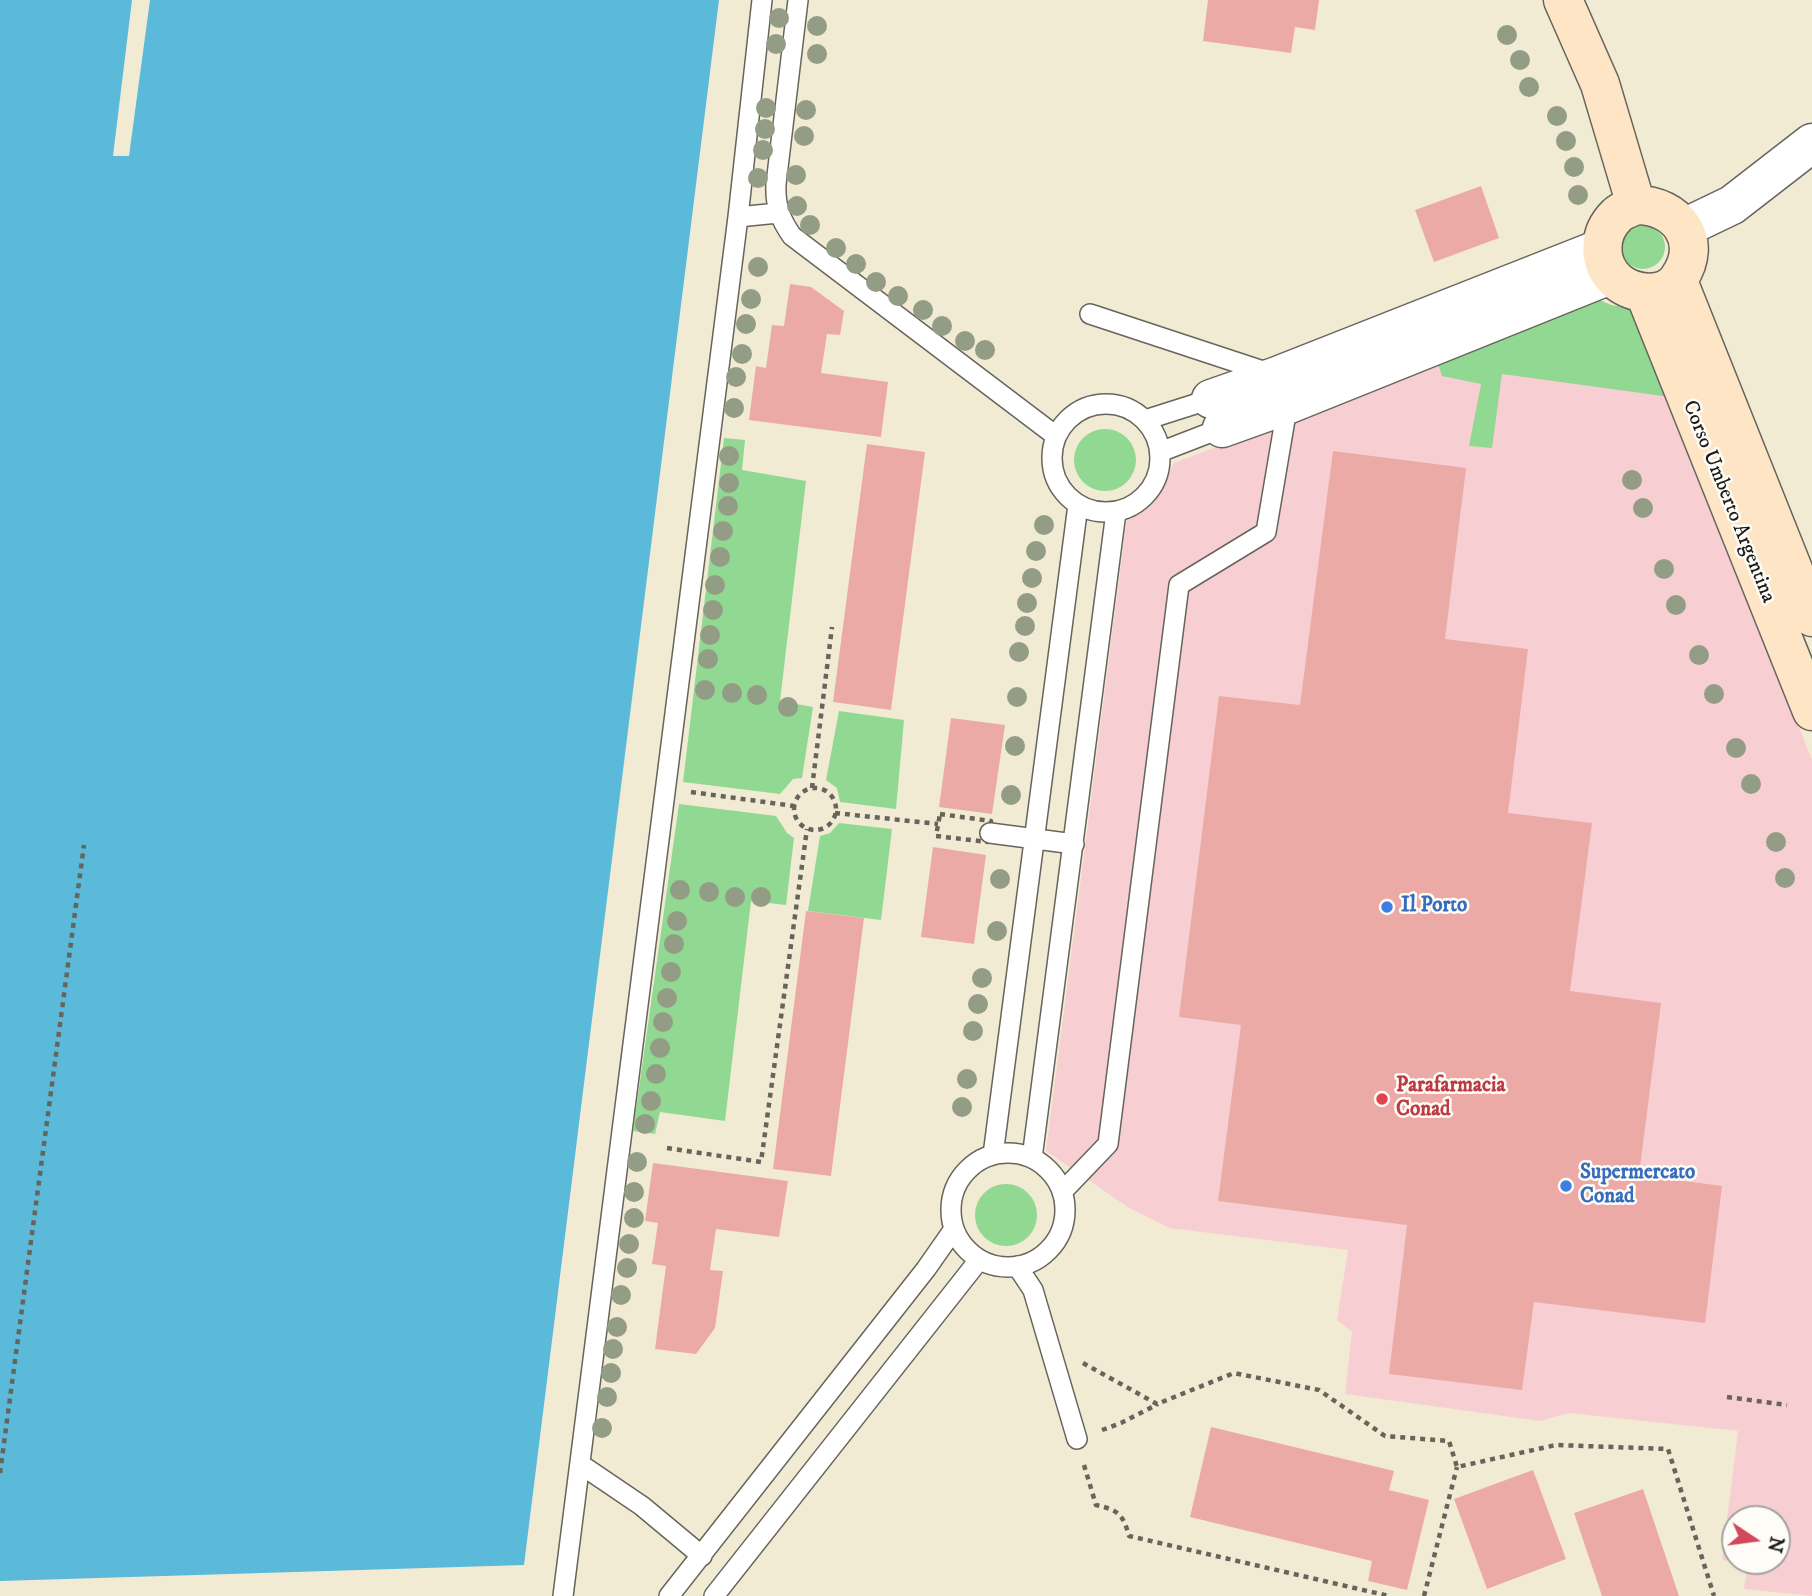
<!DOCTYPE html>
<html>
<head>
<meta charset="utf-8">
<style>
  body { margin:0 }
  #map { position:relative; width:1812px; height:1596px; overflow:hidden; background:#f2ebd4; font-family:"IM FELL DW Pica",serif }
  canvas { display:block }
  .north { position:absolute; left:1721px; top:1505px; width:70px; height:70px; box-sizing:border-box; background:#fdfcf7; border:2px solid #a3a29f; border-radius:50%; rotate:103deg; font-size:19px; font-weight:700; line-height:28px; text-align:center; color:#1c1c1c }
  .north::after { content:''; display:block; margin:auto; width:24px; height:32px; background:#d1495b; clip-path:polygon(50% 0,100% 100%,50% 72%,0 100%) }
</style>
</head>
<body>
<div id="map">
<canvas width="1812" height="1596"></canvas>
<div class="north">N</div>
</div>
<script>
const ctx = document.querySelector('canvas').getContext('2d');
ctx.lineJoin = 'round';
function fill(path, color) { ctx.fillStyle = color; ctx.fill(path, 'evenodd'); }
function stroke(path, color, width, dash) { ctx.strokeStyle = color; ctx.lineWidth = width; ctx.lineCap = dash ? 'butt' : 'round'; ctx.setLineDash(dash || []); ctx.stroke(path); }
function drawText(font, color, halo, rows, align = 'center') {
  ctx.font = font + ' "IM FELL DW Pica",serif'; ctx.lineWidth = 5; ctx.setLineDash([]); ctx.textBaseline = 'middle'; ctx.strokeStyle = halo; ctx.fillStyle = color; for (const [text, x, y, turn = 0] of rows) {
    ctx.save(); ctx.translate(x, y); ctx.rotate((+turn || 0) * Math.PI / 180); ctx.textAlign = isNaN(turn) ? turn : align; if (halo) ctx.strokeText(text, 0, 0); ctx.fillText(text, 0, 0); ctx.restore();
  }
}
fill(new Path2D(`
  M1593 297 1611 305 1637 309 1812 760V1596L1744 1589 1748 1563 1722 1560 1738 1431 1569 1413 1540 1421 1345 1394 1352 1332 1337 1320 1348 1250 1169 1228 1129 1208 1046 1151 1127 518 1145 510 1158 496 1174 463 1319 408ZM1735 1519H1777V1561H1735Z`), '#f7cfd3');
fill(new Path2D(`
  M1621 247a22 22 0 1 1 44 0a22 22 0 1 1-44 0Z
  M1593 297 1611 305 1637 309 1670 397 1502 374 1492 448 1469 446 1481 384 1442 376 1437 361Z
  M1074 460a31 31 0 1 1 62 0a31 31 0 1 1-62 0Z
  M724 438 745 440 742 470 806 481 780 701 813 707 802 778 793 779 780 794 683 782Z
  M839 711 904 720 896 809 840 802 837 788 826 780Z
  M679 804 776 816 787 833 794 838 786 905 751 901 725 1121 660 1112 655 1134 633 1131Z
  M839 823 892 829 881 920 808 911 820 836 830 833Z
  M975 1215a31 31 0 1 1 62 0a31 31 0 1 1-62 0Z`), '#91d893');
fill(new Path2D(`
  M0 0H719L524 1565 0 1581Z`), '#5bb9da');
fill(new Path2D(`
  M132 0H150L129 156H113Z`), '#f2ebd4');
fill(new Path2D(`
  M1208 0H1319L1315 30 1295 27 1291 53 1203 41Z
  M1481 186 1499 238 1434 262 1415 210Z
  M790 284 811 287 844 311 840 335 827 334 821 373 888 382 881 437 749 420 756 366 766 368 772 325 784 326Z
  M867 444 925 452 891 710 833 702Z
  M1333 451 1466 468 1445 639 1528 649 1508 813 1592 823 1570 991 1661 1003 1639 1175 1722 1186 1705 1323 1534 1302 1522 1390 1389 1374 1407 1225 1218 1201 1241 1025 1179 1017 1219 696 1300 705Z
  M951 718 1005 725 992 814 939 807Z
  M933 847 986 855 974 944 921 937Z
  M806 911 864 918 831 1176 773 1169Z
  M653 1163 788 1181 779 1237 716 1229 710 1270 723 1271 715 1328 696 1354 655 1349 666 1266 652 1264 658 1223 645 1221Z
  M1211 1427 1394 1471 1389 1490 1429 1500 1407 1590 1368 1581 1372 1561 1190 1517Z
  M1533 1470 1566 1559 1487 1589 1454 1499Z
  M1643 1489 1679 1596H1602L1574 1513Z`), '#ecaaa7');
const lane = new Path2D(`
  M798 0 776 184C775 205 780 219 792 236L1056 436
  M738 217 762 0
  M1090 314 1272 374
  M1052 458a54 54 0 1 1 108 0a54 54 0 1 1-108 0Z
  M1145 420 1211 399
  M1160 452 1222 428
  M990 833 1074 844
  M951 1210a57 57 0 1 1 114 0a57 57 0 1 1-114 0Z
  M993 1155 1078 505
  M1032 1158 1116 512
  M1062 1192 1108 1144 1179 585 1266 532 1288 402
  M1017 1266 1033 1290 1077 1439
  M580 1464 642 1506 702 1556
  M563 1596 738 217 778 213
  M669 1596 926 1269 954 1229
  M714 1596 979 1260`);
const street = new Path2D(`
  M1684 228 1732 205 1812 143
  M1211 399 1277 376 1602 248
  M1222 428 1289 404 1610 275`);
const secondary = new Path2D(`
  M1563 0 1600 84 1636 205
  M1636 205C1678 205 1704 241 1679 278 1666 299 1633 295 1617 281 1597 263 1598 233 1617 215 1622 210 1630 208 1636 205Z
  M1678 281 1812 617
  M1645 294 1812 711`);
stroke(lane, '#67645c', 22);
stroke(street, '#67645c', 41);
stroke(secondary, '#67645c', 41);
stroke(new Path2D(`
  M812 788 832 627
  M794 809a21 21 0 1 1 42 0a21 21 0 1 1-42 0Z
  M691 792 794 806
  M835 813 938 824
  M940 814 991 821 988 842 936 836Z
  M667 1148 761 1162 807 829
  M1083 1363 1157 1404 1234 1373 1319 1390 1385 1436 1449 1441 1457 1467 1556 1445 1668 1449 1714 1596
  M1727 1397 1787 1405
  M1102 1430 1121 1423 1158 1404
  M1084 1465 1096 1505C1118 1510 1123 1514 1129 1536L1389 1596
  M0 1473 84 845
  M1424 1596 1457 1467`), '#67645c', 4.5, [5, 5]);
stroke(lane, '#fff', 19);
stroke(street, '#fff', 38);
stroke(secondary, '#fde5c5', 38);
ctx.fillStyle = '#939d86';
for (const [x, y] of [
  [779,18],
  [817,26],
  [1507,35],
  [776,44],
  [817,54],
  [1520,60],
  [1529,87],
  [766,108],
  [806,110],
  [1557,116],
  [765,129],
  [804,136],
  [1566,141],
  [763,150],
  [1574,167],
  [796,175],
  [758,178],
  [1578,195],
  [797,206],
  [810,225],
  [836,248],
  [856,264],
  [758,267],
  [876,282],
  [898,296],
  [751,299],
  [923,310],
  [746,324],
  [942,326],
  [965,341],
  [985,350],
  [742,354],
  [736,377],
  [734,408],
  [729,456],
  [1632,480],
  [729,483],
  [728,506],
  [1643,508],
  [1044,525],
  [723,531],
  [1036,551],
  [720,557],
  [1664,569],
  [1032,578],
  [715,585],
  [1027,603],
  [1676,605],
  [713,610],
  [1025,626],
  [710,635],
  [1019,652],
  [1699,655],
  [708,659],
  [705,690],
  [732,693],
  [1714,694],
  [757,695],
  [1017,697],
  [788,707],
  [1015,746],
  [1736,748],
  [1751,784],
  [1011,795],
  [1776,842],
  [1785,878],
  [1000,879],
  [680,890],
  [709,892],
  [735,897],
  [761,897],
  [677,921],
  [997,931],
  [674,944],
  [671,972],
  [982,978],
  [667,998],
  [978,1004],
  [663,1022],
  [973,1031],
  [660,1048],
  [656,1074],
  [967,1079],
  [651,1101],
  [962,1107],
  [645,1124],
  [637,1162],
  [634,1192],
  [634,1218],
  [629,1244],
  [627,1268],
  [621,1295],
  [617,1327],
  [613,1349],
  [611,1373],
  [607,1397],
  [602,1428]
]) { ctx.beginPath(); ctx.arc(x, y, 10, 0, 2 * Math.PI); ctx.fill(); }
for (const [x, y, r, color] of [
  [1387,907,7,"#3f7fe0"],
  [1382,1099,7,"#e0444e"],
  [1566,1186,7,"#3f7fe0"]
]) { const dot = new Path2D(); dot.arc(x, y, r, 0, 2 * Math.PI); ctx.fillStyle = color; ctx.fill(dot); stroke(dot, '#fdfcf7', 2.5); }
drawText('21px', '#1c1c1c', '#fdfcf7', [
  ["Corso Umberto Argentina",1728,502,68]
]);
drawText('bold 21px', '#366cbe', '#fdfcf7', [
  ["Il Porto",1401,907],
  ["Supermercato",1580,1174],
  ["Conad",1580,1198]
], 'left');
drawText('bold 21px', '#be3a42', '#fdfcf7', [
  ["Parafarmacia",1396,1087],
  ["Conad",1396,1111]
], 'left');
</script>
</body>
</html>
